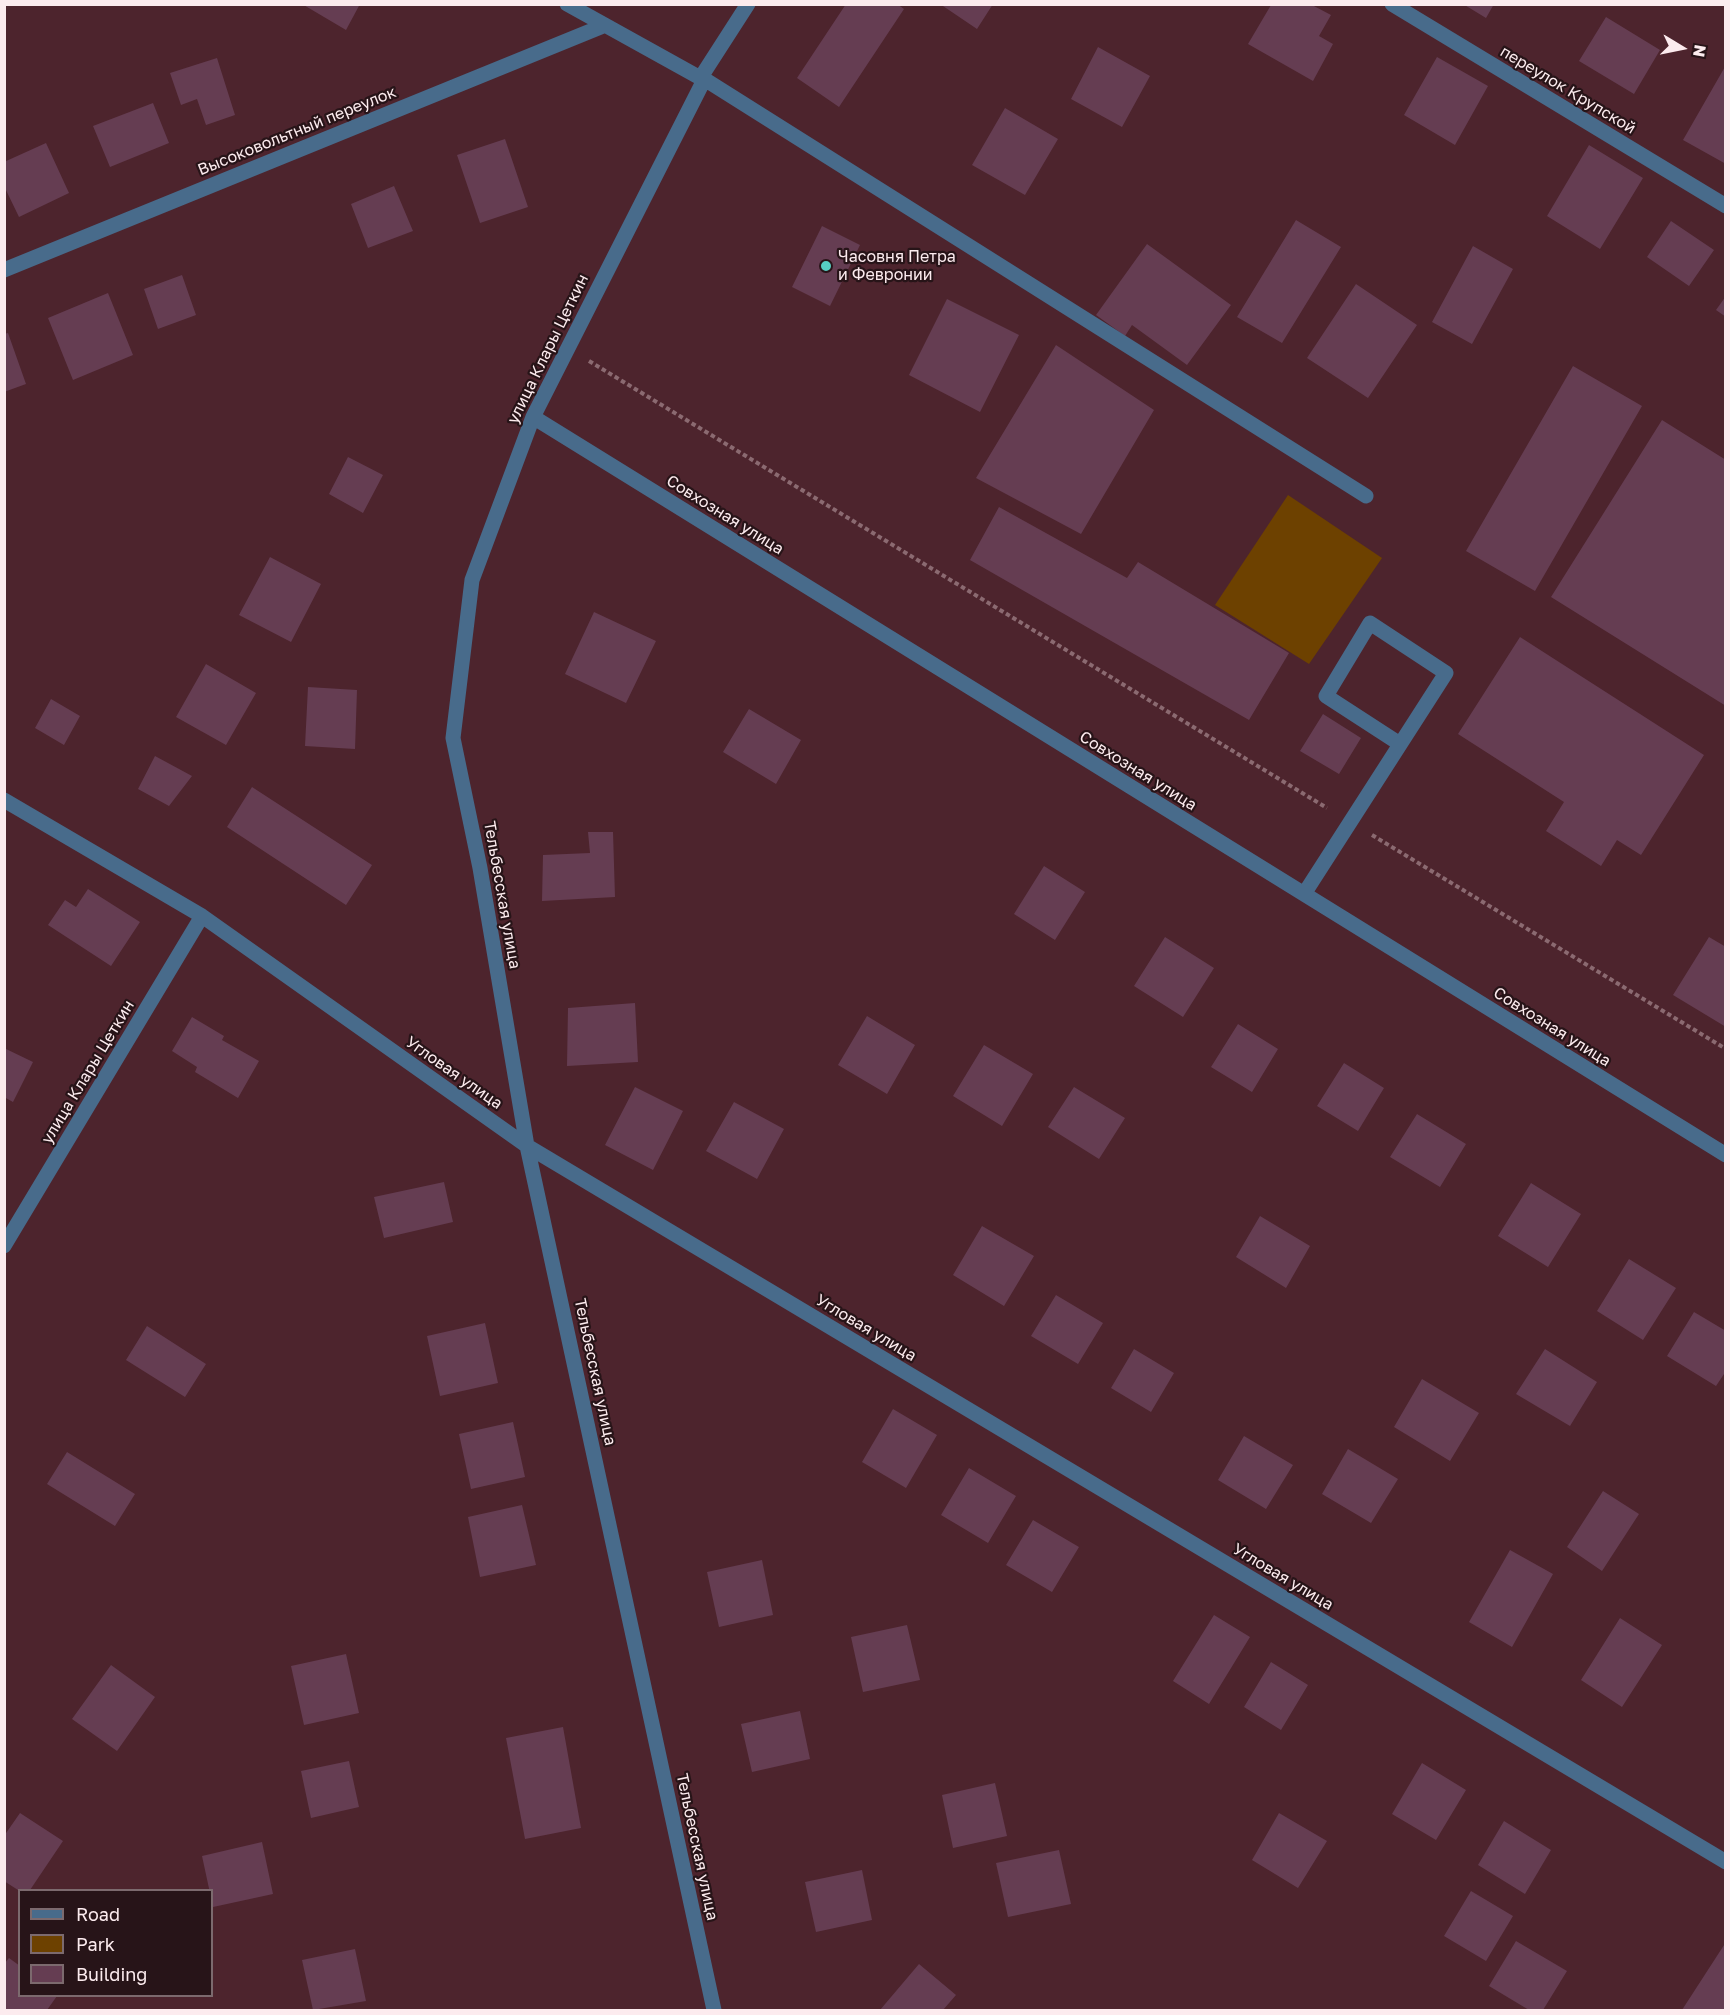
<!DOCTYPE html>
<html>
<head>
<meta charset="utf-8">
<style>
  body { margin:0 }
  #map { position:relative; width:1730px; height:2015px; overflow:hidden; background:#4d242d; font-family:"Golos Text",sans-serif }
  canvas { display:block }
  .frame { position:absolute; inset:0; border:6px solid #fcebee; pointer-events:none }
  .legend { position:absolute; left:18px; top:1889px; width:195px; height:108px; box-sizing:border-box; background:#271418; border:2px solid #7c6a6e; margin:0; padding:8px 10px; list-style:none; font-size:18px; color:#fcebee }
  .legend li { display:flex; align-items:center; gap:12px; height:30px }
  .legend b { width:30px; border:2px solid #7c6a6e }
  .north { position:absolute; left:1652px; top:18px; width:60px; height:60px; -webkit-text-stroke:4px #271418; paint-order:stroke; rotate:100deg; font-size:16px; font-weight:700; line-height:24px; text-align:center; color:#fcebee }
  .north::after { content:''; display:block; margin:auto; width:21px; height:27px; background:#fcebee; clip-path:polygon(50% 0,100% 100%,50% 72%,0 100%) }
</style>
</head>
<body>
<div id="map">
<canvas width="1730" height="2015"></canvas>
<div class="frame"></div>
<ul class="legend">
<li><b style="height:8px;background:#486b8b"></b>Road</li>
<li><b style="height:16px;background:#6d4100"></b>Park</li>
<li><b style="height:16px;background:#653d52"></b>Building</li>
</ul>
<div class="north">N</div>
</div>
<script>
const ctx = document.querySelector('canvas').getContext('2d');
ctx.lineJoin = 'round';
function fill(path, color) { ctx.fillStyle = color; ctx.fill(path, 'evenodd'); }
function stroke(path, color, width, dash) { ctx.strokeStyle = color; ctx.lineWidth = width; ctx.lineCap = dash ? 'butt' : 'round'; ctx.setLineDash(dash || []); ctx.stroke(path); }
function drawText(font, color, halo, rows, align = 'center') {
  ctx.font = font + ' "Golos Text",sans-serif'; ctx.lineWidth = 4.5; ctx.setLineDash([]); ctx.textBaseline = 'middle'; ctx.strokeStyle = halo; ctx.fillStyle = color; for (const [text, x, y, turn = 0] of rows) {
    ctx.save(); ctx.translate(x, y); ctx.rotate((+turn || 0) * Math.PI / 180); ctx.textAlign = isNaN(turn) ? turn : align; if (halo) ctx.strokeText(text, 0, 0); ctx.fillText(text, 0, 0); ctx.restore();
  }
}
fill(new Path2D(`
  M1288 495 1382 558 1309 664 1215 605Z`), '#6d4100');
fill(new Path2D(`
  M302 4H360L346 30Z
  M846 4H897L904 9 839 107 797 78Z
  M940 4H993L977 29Z
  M1463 4H1494L1486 18Z
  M1271 5H1312L1331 15 1319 36 1333 44 1313 81 1248 44Z
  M1606 17 1660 50 1634 94 1579 61Z
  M1098 47 1150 76 1122 127 1071 99Z
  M1437 57 1488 86 1455 145 1404 115Z
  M217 58 235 115 206 125 197 99 181 105 170 73Z
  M1726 65V164L1683 140Z
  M153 103 169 143 110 167 93 126Z
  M1005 108 1058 139 1025 195 972 165Z
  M505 139 528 207 480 223 457 155Z
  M46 143 69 193 19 217 4 186V162Z
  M1589 145 1643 178 1600 249 1547 216Z
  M394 186 413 231 368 248 351 204Z
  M1296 220 1341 247 1282 343 1237 317Z
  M1671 221 1714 250 1689 286 1647 257Z
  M822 226 860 245 830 306 792 287Z
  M1147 244 1231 305 1187 365 1132 325 1125 336 1096 315Z
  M1473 246 1513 269 1472 344 1432 322Z
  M182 275 196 315 158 329 144 289Z
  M1356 284 1417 325 1368 398 1307 358Z
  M108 293 133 355 73 380 48 318Z
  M1726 296V317L1716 310Z
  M947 299 1019 335 980 412 909 375Z
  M8 333 26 384 4 392V334Z
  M1056 345 1154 410 1081 534 976 478Z
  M1573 366 1642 406 1535 591 1466 551Z
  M1662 420 1726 460V706L1551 597Z
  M348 457 383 475 363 513 329 494Z
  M999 507 1127 578 1138 562 1289 653 1249 720 970 560Z
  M270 557 321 584 291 642 239 615Z
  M594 612 656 641 626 703 565 674Z
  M1520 637 1704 755 1641 855 1617 840 1601 866 1546 831 1564 802 1458 734Z
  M206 664 256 693 226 745 176 717Z
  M308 687 357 690 355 749 305 746Z
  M51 699 80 716 64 745 35 728Z
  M749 709 801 740 776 784 723 752Z
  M1323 714 1361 738 1339 774 1300 751Z
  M155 756 192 776 169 806 138 789Z
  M252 787 372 865 346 905 227 827Z
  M588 832H613L615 897 542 901 543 855 590 853Z
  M1044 866 1085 892 1055 940 1014 914Z
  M88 889 140 922 111 966 48 925 65 900 76 907Z
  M1165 937 1214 968 1183 1017 1134 986Z
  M1709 937 1726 947V1027L1673 995Z
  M635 1003 638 1062 567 1066 568 1008Z
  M867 1016 915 1045 887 1094 838 1065Z
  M192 1017 224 1036 222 1040 259 1061 238 1098 195 1072 197 1067 172 1051Z
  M1238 1024 1278 1049 1252 1092 1211 1067Z
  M984 1045 1033 1074 1002 1126 953 1096Z
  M4 1048 33 1062 13 1102 4 1097Z
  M1344 1063 1384 1088 1358 1131 1317 1106Z
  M635 1087 683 1111 653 1170 605 1145Z
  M1074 1087 1125 1118 1099 1159 1048 1127Z
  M734 1102 784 1129 757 1179 706 1151Z
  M1417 1114 1466 1144 1440 1187 1390 1157Z
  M444 1182 453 1222 384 1238 374 1197Z
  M1531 1183 1581 1214 1548 1267 1498 1236Z
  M1260 1216 1310 1246 1286 1288 1236 1257Z
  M982 1226 1034 1256 1004 1306 953 1275Z
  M1629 1259 1676 1288 1643 1340 1597 1311Z
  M1056 1295 1103 1323 1078 1364 1031 1336Z
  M1694 1312 1726 1331V1371L1716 1386 1667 1356Z
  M485 1323 498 1383 440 1396 427 1336Z
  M147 1326 206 1364 185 1397 126 1360Z
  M1134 1349 1174 1373 1151 1412 1111 1388Z
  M1545 1349 1597 1382 1570 1426 1516 1394Z
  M1422 1379 1479 1413 1450 1461 1394 1427Z
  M893 1409 937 1435 906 1488 862 1462Z
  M513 1422 525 1477 471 1489 459 1434Z
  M1244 1436 1293 1465 1266 1509 1218 1480Z
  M1348 1449 1398 1479 1371 1523 1322 1494Z
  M67 1452 135 1494 115 1526 47 1484Z
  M969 1468 1016 1496 988 1543 941 1515Z
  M1603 1491 1639 1514 1602 1571 1567 1547Z
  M522 1505 536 1565 480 1577 468 1517Z
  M1033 1520 1079 1547 1052 1592 1006 1565Z
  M1510 1550 1553 1574 1512 1647 1469 1622Z
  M762 1560 773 1615 719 1627 707 1572Z
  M1214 1615 1250 1637 1209 1704 1173 1681Z
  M1620 1618 1662 1645 1622 1707 1581 1680Z
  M907 1625 920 1680 863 1692 851 1637Z
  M346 1654 359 1713 304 1725 291 1666Z
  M1271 1662 1308 1685 1281 1730 1244 1707Z
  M111 1665 155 1697 117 1751 72 1719Z
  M800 1711 810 1759 752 1772 741 1724Z
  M563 1727 581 1828 525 1839 506 1738Z
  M349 1761 359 1807 311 1818 301 1771Z
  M1422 1763 1466 1790 1436 1840 1392 1814Z
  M995 1783 1007 1836 953 1848 942 1795Z
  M20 1813 63 1841 30 1890H18L4 1881V1836Z
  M1279 1813 1327 1841 1298 1888 1252 1860Z
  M1504 1821 1551 1850 1525 1894 1478 1865Z
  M262 1842 273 1894 213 1907 202 1856Z
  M1059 1850 1071 1904 1008 1917 996 1863Z
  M862 1870 872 1920 816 1932 805 1882Z
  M1471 1891 1513 1916 1486 1961 1444 1936Z
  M1516 1941 1567 1971 1543 2010H1529L1489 1986Z
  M1726 1942V2010H1682Z
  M355 1949 366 2001 313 2010 302 1960Z
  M9 1958 20 1966V1996H57L47 2010H4V1964Z
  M919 1964 956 1995 943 2010H880Z`), '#653d52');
stroke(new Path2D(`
  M589 361 1327 808
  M1372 835 1726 1049`), '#8b6a71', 4, [4.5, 3]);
stroke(new Path2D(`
  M567 4 704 80
  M1392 4 1726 206
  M701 77 1366 496
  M4 270 603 26
  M533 417 1726 1155
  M4 800 202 916 527 1146 1726 1862
  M1304 894 1446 673 1370 623 1326 696 1400 744
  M4 1246 202 916
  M714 2010 527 1146 480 868 453 738 472 580 533 417 704 80 701 77 748 4`), '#486b8b', 15);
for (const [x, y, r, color] of [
  [826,266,6,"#56cec3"]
]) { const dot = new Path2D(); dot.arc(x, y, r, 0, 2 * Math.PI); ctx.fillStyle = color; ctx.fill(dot); stroke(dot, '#271418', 2); }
drawText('16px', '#fcebee', '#271418', [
  ["переулок Крупской",1568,90,31],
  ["Высоковольтный переулок",297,131,-22],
  ["улица Клары Цеткин",548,349,-64],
  ["Совхозная улица",725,515,32],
  ["Совхозная улица",1138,771,32],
  ["Тельбесская улица",502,895,80],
  ["Совхозная улица",1552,1027,32],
  ["улица Клары Цеткин",88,1072,-59],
  ["Угловая улица",454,1073,35],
  ["Угловая улица",866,1328,31],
  ["Тельбесская улица",595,1372,78],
  ["Угловая улица",1283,1577,31],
  ["Тельбесская улица",697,1847,78]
]);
drawText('16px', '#fcebee', '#271418', [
  ["Часовня Петра",838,257],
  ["и Февронии",838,275]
], 'left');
</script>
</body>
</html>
